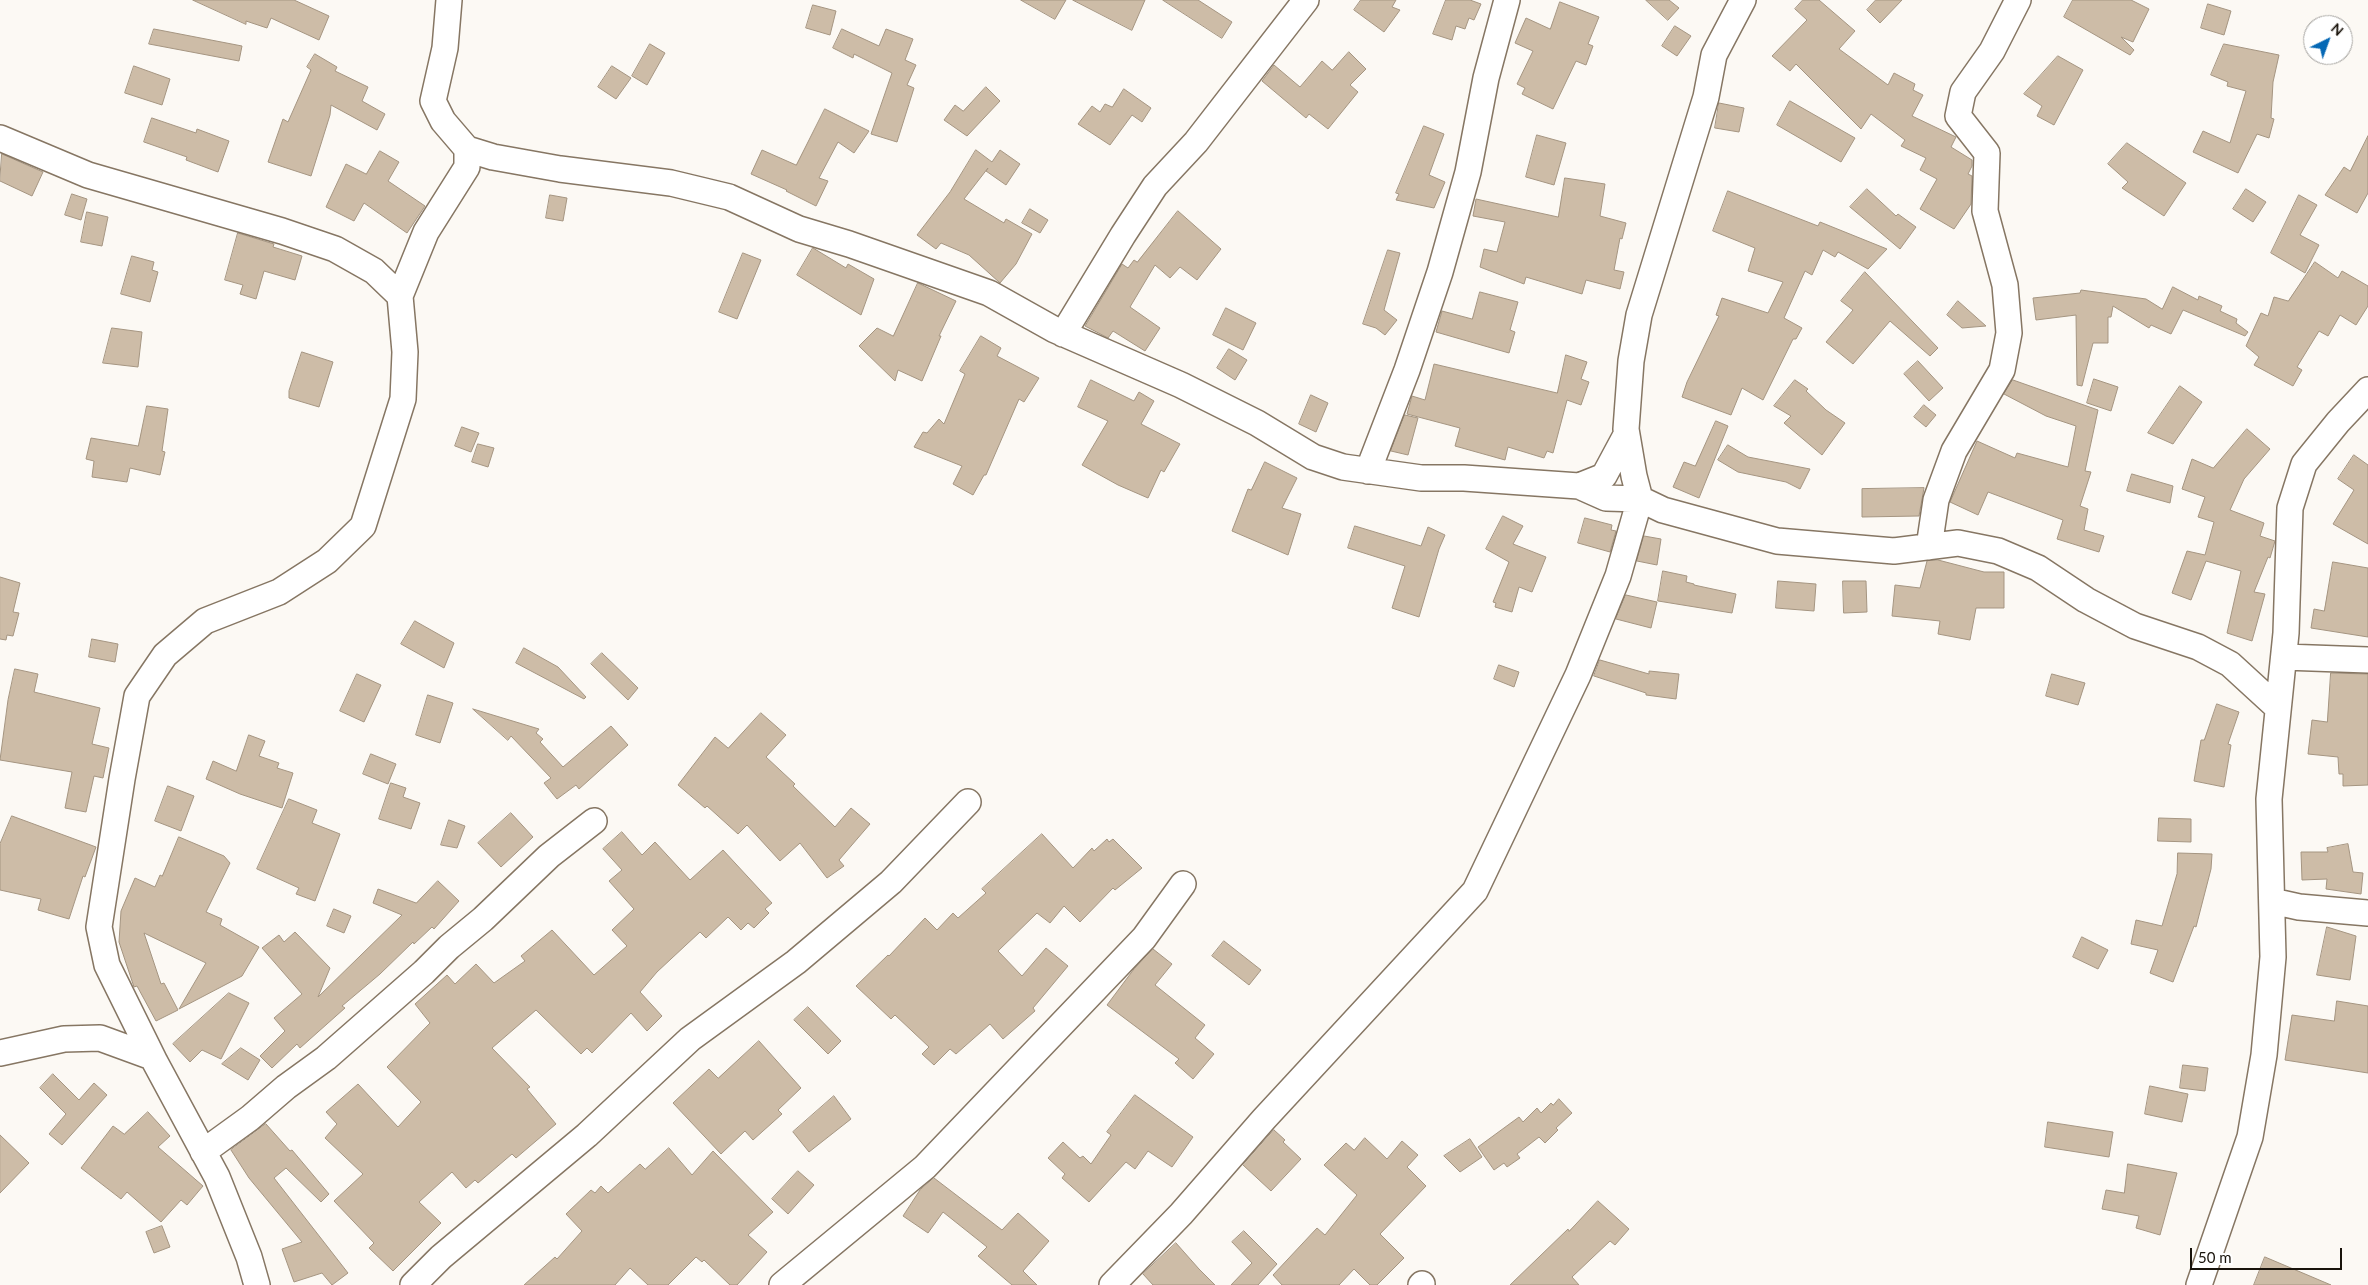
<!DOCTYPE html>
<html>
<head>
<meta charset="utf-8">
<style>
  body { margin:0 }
  #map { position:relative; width:2368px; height:1285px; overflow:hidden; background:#fcf9f4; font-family:Lato,sans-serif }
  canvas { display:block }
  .north { position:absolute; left:2303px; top:15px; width:50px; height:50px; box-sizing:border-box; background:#fff; border:1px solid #a3a19d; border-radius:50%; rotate:42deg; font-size:14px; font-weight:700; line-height:20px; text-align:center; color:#19130b }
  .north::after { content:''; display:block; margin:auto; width:18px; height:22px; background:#0568b5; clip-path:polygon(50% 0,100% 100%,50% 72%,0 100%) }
  .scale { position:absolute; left:2190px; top:1248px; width:152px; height:22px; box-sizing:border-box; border:2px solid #19130b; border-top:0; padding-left:6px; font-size:15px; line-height:18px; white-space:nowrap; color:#19130b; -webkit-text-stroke:4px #fff; paint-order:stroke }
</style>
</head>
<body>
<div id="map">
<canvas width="2368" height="1285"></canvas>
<div class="north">N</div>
<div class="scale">50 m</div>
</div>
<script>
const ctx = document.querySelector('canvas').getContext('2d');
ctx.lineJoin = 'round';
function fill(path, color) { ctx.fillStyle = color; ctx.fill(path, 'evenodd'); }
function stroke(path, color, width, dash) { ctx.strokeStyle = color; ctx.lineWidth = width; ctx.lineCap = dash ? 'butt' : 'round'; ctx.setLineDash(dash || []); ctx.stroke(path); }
const building = new Path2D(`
  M193 0H294L329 16 319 40 271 18 267 28 246 21V24Z
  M1021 0H1066L1055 19Z
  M1073 0H1145L1132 30Z
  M1163 0H1198L1232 22 1222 38Z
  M1361 0H1396L1392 7 1400 10 1384 32 1354 10Z
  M1446 0H1470L1481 4 1474 20 1469 18 1465 29 1456 26 1452 40 1433 34Z
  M1646 0H1669L1679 8 1668 20Z
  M1803 0H1819L1855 31 1839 49 1888 85 1894 73 1915 84 1913 90 1923 95 1912 116 1956 137 1951 147 1972 160V166L1968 174 1972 176 1971 204 1954 229 1920 209 1937 179 1920 170 1926 158 1901 146 1905 140 1871 114 1861 129 1796 64 1790 71 1772 56 1807 20 1795 9Z
  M1876 0H1902L1880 23 1867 10Z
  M2073 0H2131L2149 9 2133 42 2121 37 2134 50 2130 55 2064 17Z
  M1560 2 1599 17 1588 44 1593 46 1586 65 1576 61 1553 109 1522 94 1525 88 1517 84 1533 51 1515 43 1526 18 1550 29Z
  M2208 4 2231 11 2224 35 2201 28Z
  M813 5 836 11 830 35 806 28Z
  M1675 26 1691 36 1677 56 1662 46Z
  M154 29 242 46 239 61 149 44Z
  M842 29 879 46 886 29 913 39 905 60 916 65 907 85 914 88 897 142 871 134 892 73 854 54 853 58 833 48Z
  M650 44 665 53 647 85 632 76Z
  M2224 44 2279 55 2273 82 2271 118 2274 119 2269 138 2257 134 2238 173 2193 152 2203 131 2230 143 2246 91 2227 86 2228 82 2211 75Z
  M1349 52 1366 69 1350 85 1358 92 1328 129 1309 114 1306 118 1262 81 1274 65 1300 87 1322 61 1332 70Z
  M315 54 337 67 335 71 368 87 362 101 385 114 377 130 331 105 330 115 311 176 268 162 283 119 288 122 311 70 307 67Z
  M2058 56 2083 70 2054 125 2037 116 2042 106 2024 94Z
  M134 66 170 79 162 105 125 93Z
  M612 66 631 78 616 99 598 87Z
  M986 87 1000 101 967 136 944 120 955 105 963 111Z
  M1124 89 1151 108 1142 122 1132 115 1110 145 1078 124 1092 106 1100 112 1105 104 1112 107Z
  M1790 101 1855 138 1841 162 1777 125Z
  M1719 103 1744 108 1739 132 1715 128Z
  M825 109 869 131 854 153 838 142 819 178 828 181 816 206 786 191 787 190 751 174 762 150 796 165Z
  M152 118 196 133 197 129 229 141 218 172 186 160 187 157 144 142Z
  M1424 126 1444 134 1429 175 1445 182 1434 208 1396 200 1399 194 1396 193Z
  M1537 135 1566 143 1554 185 1526 177Z
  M2368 136V193L2357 213 2325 195 2344 167 2350 171Z
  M2127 143 2186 183 2164 216 2122 188 2128 182 2108 164Z
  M976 150 992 162 1000 150 1020 164 1006 185 986 171 988 168 964 199 1004 223 1006 219 1032 234 1016 264 1000 283 969 255 941 243 936 249 917 235 950 192Z
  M380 151 399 162 388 181 425 206 407 233 364 203 354 221 326 207 346 164 366 174Z
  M2 154 43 172 32 196 0 181Z
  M1565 178 1605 184 1600 216 1626 223 1622 239 1620 238 1614 270 1624 272 1620 289 1586 280 1582 294 1526 277 1524 284 1480 267 1484 249 1497 252 1505 222 1473 216 1476 199 1558 217Z
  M1867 189 1896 216 1898 214 1916 227 1900 249 1850 207Z
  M2246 189 2266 202 2253 222 2233 209Z
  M1728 191 1818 226 1820 222 1887 249 1868 269 1838 252 1835 257 1823 250 1812 275 1805 271 1784 318 1802 328 1796 339H1793L1763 400 1742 388 1731 415 1682 397 1687 382 1719 316 1716 315 1722 298 1768 313 1783 282 1748 271 1755 248 1713 231Z
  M72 194 87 199 81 220 65 215Z
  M550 195 567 198 563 221 546 218Z
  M2299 195 2317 205 2300 235 2319 245 2305 273 2271 253Z
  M1030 209 1048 220 1040 233 1022 223Z
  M1178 211 1221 249 1197 280 1180 267 1170 278 1155 265 1130 307 1160 328 1145 351 1113 331 1108 338 1085 326 1122 264 1128 268 1134 260 1137 262Z
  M87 212 108 217 102 246 81 242Z
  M238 233 274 244 273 247 302 256 295 280 264 271 256 299 240 294 243 285 225 280Z
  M813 248 846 268 848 264 874 279 861 315 797 275Z
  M1388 250 1400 253 1384 310 1397 320 1385 335 1376 328 1363 324Z
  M743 253 761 260 737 319 719 312Z
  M132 256 154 262 152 270 158 272 150 302 121 294Z
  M2315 262 2338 278 2342 271 2368 286V306L2356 325 2340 315 2328 336 2319 331 2297 367 2302 370 2293 386 2254 365 2259 357 2246 346 2261 313 2268 316 2274 297 2288 301Z
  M1865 272 1938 348 1930 356 1890 321 1853 364 1826 342 1853 310 1841 301Z
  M918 283 956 301 939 336H941L922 381 898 370 895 381 859 346 877 328 893 336Z
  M2173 287 2198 300 2199 296 2222 306 2220 311 2237 319 2236 323 2248 332 2245 336 2183 310 2171 334 2151 325 2149 328 2113 306 2111 317H2108V343H2093L2082 386 2077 385 2076 315 2036 320 2033 298 2080 293 2081 290 2146 299 2162 309Z
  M1480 292 1518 302 1510 330 1515 332 1509 353 1436 332 1442 311 1472 319Z
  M1958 301 1986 326 1962 328 1947 315Z
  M1226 308 1256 323 1243 350 1213 335Z
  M112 328 142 332 138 367 103 363Z
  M981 336 1001 348 997 356 1039 378 1024 402 1019 399 986 475H984L973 495 953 484 962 466 914 447 923 432 927 433 939 419 944 424 965 374 960 371Z
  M1229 349 1247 360 1235 380 1217 368Z
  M302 352 333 362 319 407 289 398V391Z
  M1566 355 1587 362 1581 379 1589 382 1581 405 1567 400 1553 453 1547 451 1544 458 1508 447 1505 460 1455 446 1460 428 1407 414 1412 396 1425 400 1434 364 1557 393Z
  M1918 361 1943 388 1929 401 1904 374Z
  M2094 379 2118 387 2111 411 2087 403Z
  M1091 380 1134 401 1139 392 1154 401 1141 424 1180 444 1164 472 1161 470 1148 498 1118 485 1082 465 1108 421 1078 407Z
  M1795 380 1808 389 1806 391 1826 410 1845 423 1822 455 1784 423 1791 416 1774 406Z
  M2013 380 2098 410 2085 471 2091 472 2080 506 2088 509 2084 530 2104 536 2099 552 2057 539 2063 520 1988 492 1978 515 1950 502 1977 441 2015 458 2017 453 2068 467 2076 426 2046 416 2004 394Z
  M2180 386 2202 402 2173 444 2148 433Z
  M1311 395 1328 403 1316 432 1299 424Z
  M1924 405 1936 415 1926 427 1914 417Z
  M147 406 168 409 162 451 165 452 160 475 130 468 127 482 92 477 94 461 86 459 91 438 138 446Z
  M1405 415 1418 418 1408 455 1391 451Z
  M1716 421 1728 426 1699 498 1673 487 1684 462 1695 466Z
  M462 427 479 433 471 452 455 446Z
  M2247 429 2270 449 2244 479 2230 510 2264 523 2260 536 2275 541 2270 558 2268 557 2254 592 2265 594 2252 641 2227 633 2241 571 2206 561 2191 600 2172 593 2187 551 2205 555 2214 522 2198 517 2205 497 2182 489 2192 459 2213 468Z
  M478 444 494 448 488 467 472 462Z
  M1728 445 1748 457 1810 469 1800 489 1786 482 1738 472 1718 460Z
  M2354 455 2368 465V544L2333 524 2354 490 2338 479Z
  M1265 462 1297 478 1282 508 1301 514 1288 555 1232 531 1248 489 1251 490Z
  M2132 474 2173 486 2170 503 2127 491Z
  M1924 488 1919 516 1862 517V489Z
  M1503 516 1523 526 1513 544 1546 557 1532 592 1519 587 1512 612 1495 607 1496 603 1493 602 1509 562 1486 549Z
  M1585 518 1612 525 1611 530 1616 531 1610 552 1578 543Z
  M1355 526 1421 546 1428 527 1445 535 1439 549 1419 617 1392 608 1405 566 1348 548Z
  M1644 536 1661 539 1657 565 1637 561Z
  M1938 560 1984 572H2004V608H1976L1970 640 1938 634 1940 621 1892 616 1895 585 1920 588 1927 561Z
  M2333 562 2368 568V637L2311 628 2314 609 2324 611Z
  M1663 571 1687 576 1686 582 1694 584V585L1736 594 1732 613 1658 601Z
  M0 577 20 583 13 612 19 613 13 636 7 635 6 640 0 639Z
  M1778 581 1816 584 1814 611 1776 608Z
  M1843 581H1866L1867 612 1844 613Z
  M1626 595 1657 602 1651 628 1616 619Z
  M415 621 454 643 444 668 401 644Z
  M92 639 118 644 115 662 89 657Z
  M524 648 558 667 586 697 584 699 516 663Z
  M602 653 638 688 628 700 591 664Z
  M1600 660 1649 674V671L1679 674 1676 699 1646 695V693L1594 676Z
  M1499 665 1519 672 1514 687 1494 679Z
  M15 669 38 674 34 692 100 708 92 744 109 748 103 778 94 776 86 812 65 808 72 772 0 760 8 700Z
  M2331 673 2368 674V785L2343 786V774H2339L2338 757 2308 754 2312 720 2327 722Z
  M357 674 381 685 364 722 340 711Z
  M2052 674 2085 683 2078 705 2046 696Z
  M428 695 453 703 440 743 416 735Z
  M2217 704 2239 712 2228 744 2231 745 2224 787 2194 781 2201 740H2204Z
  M473 709 539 729 536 733 543 739 540 742 563 767 611 726 628 745 579 789 576 785 557 799 544 783 551 778 511 736 508 740Z
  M761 713 786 735 766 757 795 784 793 786 835 827 851 808 870 824 839 860 844 866 827 878 800 843 780 861 747 825 738 834 707 806 705 808 678 785 715 737 728 748Z
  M249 735 265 741 259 756 279 763 277 768 293 773 282 808 240 794 206 779 213 761 236 771Z
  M371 754 396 764 388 784 363 774Z
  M391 783 406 788 403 797 420 803 411 829 379 819Z
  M168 786 194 796 181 831 155 821Z
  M289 799 317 810 312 823 340 834 315 901 296 894 299 888 257 869Z
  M511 813 533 837 501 867 478 843Z
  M12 816 96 847 85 877 83 876 69 919 38 910 41 899 0 890V844Z
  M2159 818 2191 819V842L2158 841Z
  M449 820 465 826 457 848 441 845Z
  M622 832 642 855 655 842 690 880 723 850 772 903 765 909 769 913 754 928 748 923 741 930 728 917 706 938 700 932 657 972 640 992 662 1016 647 1031 631 1013 592 1053 587 1048 581 1054 536 1010 492 1048 530 1087 527 1089 556 1124 516 1158 512 1154 478 1183 475 1180 466 1188 452 1172 419 1202 441 1223 393 1271 369 1248 374 1243 334 1201 363 1174 325 1138 337 1124 326 1112 358 1084 398 1127 421 1102 387 1067 430 1023 415 1004 447 975 455 984 476 964 494 983 525 961 521 956 552 930 594 975 627 946 612 930 634 909 609 881 622 870 603 849Z
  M1042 834 1073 868 1092 848 1094 851 1107 839 1109 842 1113 839 1142 868 1115 890 1113 888 1080 922 1064 906 1050 923 1037 913 998 951 1022 976 1046 948 1068 966 1033 1008 1035 1011 1003 1039 990 1024 956 1054 950 1049 934 1065 922 1054 929 1047 895 1015 891 1019 856 986 888 955 889 956 925 918 937 930 953 913 958 918 986 893 982 889Z
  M179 837 224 856 230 863 206 912 222 919 220 925 259 947 242 976 179 1009 206 963 144 933 161 984 164 983 178 1010 156 1021 137 986 134 987 119 942 121 911 135 878 155 887 160 875 162 876Z
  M2348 844 2353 872 2363 873 2361 894 2326 889 2327 879 2302 880 2301 852H2328L2327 848Z
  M2178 853 2212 854 2211 869 2196 927 2194 926 2173 982 2150 973 2158 950 2131 944 2136 920 2162 926 2177 874Z
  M438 881 459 901 434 929 432 927 414 944 413 942 380 974 342 1006 345 1008 300 1048 297 1044 272 1068 260 1056 285 1031 274 1018 302 994 262 948 279 935 284 942 295 932 330 968 318 997 402 915 373 903 378 889 416 903Z
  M334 909 351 916 344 933 327 926Z
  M2327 927 2356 936 2350 980 2317 975Z
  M2082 937 2108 950 2098 969 2073 957Z
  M1224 941 1261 970 1249 985 1212 956Z
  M1153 949 1172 964 1155 985 1205 1025 1195 1038 1214 1054 1193 1079 1175 1063 1179 1059 1107 1005 1134 969Z
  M229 993 249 1003 221 1059 202 1050 190 1062 173 1044Z
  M2337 1001 2368 1006V1073L2285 1060 2292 1015 2334 1021Z
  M808 1007 841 1041 828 1054 794 1020Z
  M759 1041 801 1088 778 1110 782 1114 753 1140 745 1131 721 1154 673 1103 709 1069 718 1078Z
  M241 1048 260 1060 248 1080 222 1064Z
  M2183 1065 2208 1068 2205 1091 2180 1088Z
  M53 1074 79 1100 94 1083 107 1095 62 1145 49 1134 66 1114 40 1088Z
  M2150 1086 2188 1094 2182 1122 2145 1114Z
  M1135 1095 1193 1137 1172 1167 1148 1151 1135 1169 1126 1162 1089 1202 1062 1178 1065 1174 1048 1158 1063 1142 1080 1158 1083 1156 1091 1164 1111 1135 1107 1132Z
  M834 1096 851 1119 809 1152 793 1132Z
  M1559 1099 1572 1113 1556 1128 1558 1130 1545 1143 1539 1137 1517 1154 1520 1158 1507 1167 1504 1163 1494 1170 1478 1147 1519 1117 1523 1122 1537 1108 1541 1113 1551 1103 1553 1105Z
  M148 1112 170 1136 158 1147 203 1186 187 1205 181 1200 161 1222 127 1192 121 1199 81 1168 113 1126 124 1134Z
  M2048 1122 2113 1132 2109 1157 2045 1147Z
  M266 1124 290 1151 292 1150 329 1194 321 1202 286 1168 274 1178 348 1273 332 1285 322 1273 294 1282 282 1249 302 1242 249 1178 231 1150Z
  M1274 1130 1285 1140 1283 1142 1301 1159 1271 1191 1243 1165Z
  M0 1135 29 1163 0 1193Z
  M1365 1138 1387 1159 1402 1141 1418 1155 1407 1167 1426 1186 1380 1234 1404 1258 1377 1285H1370L1354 1269 1339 1285H1282L1273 1275 1317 1228 1325 1235 1357 1195 1324 1165 1346 1143 1354 1150Z
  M1470 1139 1482 1157 1460 1172 1444 1156Z
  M669 1148 692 1175 713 1151 773 1212 748 1235 767 1252 737 1285H730L704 1260 702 1262 696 1257 668 1285H648L630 1268 615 1285H524L555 1257 557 1259 582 1231 566 1214 591 1190 595 1193 601 1186 608 1193 640 1164 645 1169Z
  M2128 1164 2177 1173 2160 1235 2136 1228 2139 1216 2102 1209 2106 1190 2124 1193Z
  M798 1171 814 1185 788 1214 772 1199Z
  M934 1178 1002 1230 1018 1213 1049 1241 1023 1271 1037 1285H1012L978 1256 987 1247 943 1212 928 1233 903 1216 920 1190Z
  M1598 1201 1629 1229 1615 1245 1610 1241 1572 1277 1579 1285H1510L1568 1229 1569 1231Z
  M162 1226 170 1247 154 1253 146 1232Z
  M1244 1231 1277 1264 1258 1285H1231L1252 1263 1232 1242Z
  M1176 1243 1199 1269 1215 1285H1153L1143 1274Z
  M2265 1257 2331 1285H2254Z`);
fill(building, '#cdbca7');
stroke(building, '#a59581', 1);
const minor = new Path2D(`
  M0 138 88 175 282 231 335 249 374 271 400 296 405 352 403 399 363 526 327 561 279 592 205 621 165 655 137 696 122 779 99 927 107 965 155 1062 217 1177 249 1257 257 1285
  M467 149 493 157 560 169 671 183 729 197 799 229 849 244 989 293 1055 330 1181 385 1257 423 1313 457 1343 467 1421 478H1464L1579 486 1606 498 1640 499 1663 510 1777 541 1894 551 1958 543 1998 551 2038 568 2086 600 2135 626 2198 647 2230 664 2278 708
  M400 296 426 232 467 167V149L443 121 433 101 445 48 449 0
  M1063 334 1123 235 1155 186 1196 142 1306 0
  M1368 471 1407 370 1440 272 1468 172 1486 78 1507 0
  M1579 486 1604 476 1626 435
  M1929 547 1936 500 1954 451 2002 370 2009 333 2005 285 1985 211 1987 153 1958 116 1963 92 1992 51 2018 0
  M2284 657 2368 660
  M2272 901 2299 907 2368 913
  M0 1053 64 1039 100 1038 152 1057
  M203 1152 250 1118 286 1087 326 1058 424 972 449 947 483 919 549 856 594 821
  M413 1285 441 1257 587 1135 690 1039 796 962 891 882 968 802
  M782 1285 925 1167 1144 938 1183 884
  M1112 1285 1181 1214 1264 1119 1475 891 1578 675 1618 576 1640 499 1634 476 1626 429 1631 361 1639 315 1706 97 1714 55 1743 0
  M1421 1285 1422 1284
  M2199 1285 2250 1137 2264 1055 2273 957 2269 799 2286 633 2290 508 2304 464 2338 422 2368 390`);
stroke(minor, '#867663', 28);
stroke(minor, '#fff', 25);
</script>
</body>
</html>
